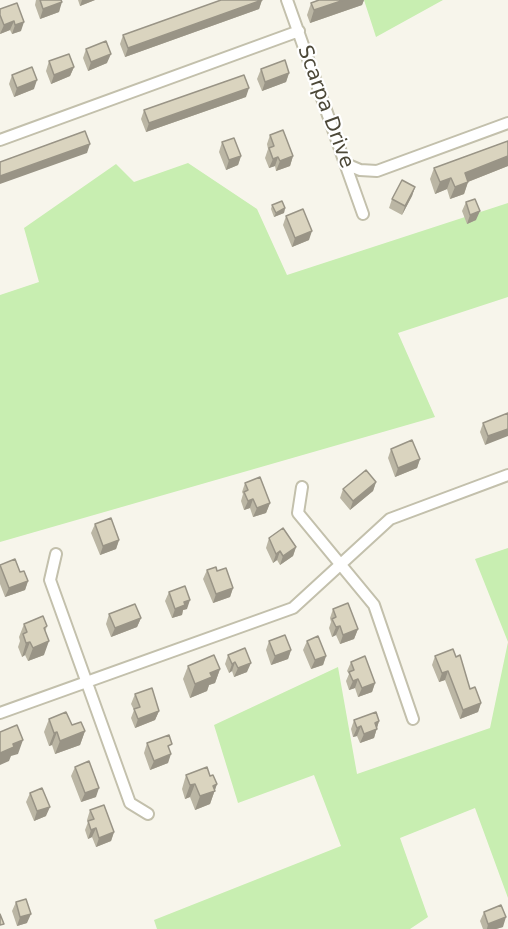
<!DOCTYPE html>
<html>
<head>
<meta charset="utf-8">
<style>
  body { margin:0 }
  canvas { display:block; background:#f7f5eb }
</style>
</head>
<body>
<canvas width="508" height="929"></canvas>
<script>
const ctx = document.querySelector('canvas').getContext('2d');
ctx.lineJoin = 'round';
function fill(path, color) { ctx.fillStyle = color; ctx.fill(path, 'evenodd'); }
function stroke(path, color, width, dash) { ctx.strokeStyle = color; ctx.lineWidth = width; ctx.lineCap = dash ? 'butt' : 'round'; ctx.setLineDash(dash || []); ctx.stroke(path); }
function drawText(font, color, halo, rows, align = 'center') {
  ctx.font = font + ' "DejaVu Sans",sans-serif'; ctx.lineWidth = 4.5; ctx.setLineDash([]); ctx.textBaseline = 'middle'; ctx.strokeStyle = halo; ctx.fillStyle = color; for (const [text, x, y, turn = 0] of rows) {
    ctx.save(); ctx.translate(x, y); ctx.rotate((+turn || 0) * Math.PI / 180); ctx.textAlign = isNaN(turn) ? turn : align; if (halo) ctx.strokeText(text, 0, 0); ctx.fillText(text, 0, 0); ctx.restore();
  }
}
fill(new Path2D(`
  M364 0H443L376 37Z
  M188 163 257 209 287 275 508 203V297L398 333 435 417 0 542V295L39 282 24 228 116 164 134 182Z
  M508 548V898L475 808 400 838 428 917 410 929H157L154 920 341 846 314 775 238 803 214 725 338 667 357 774 490 728 508 642 475 559Z`), '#c8eeb1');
const street = new Path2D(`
  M287 0 363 214
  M0 140 299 31
  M346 164 360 170 377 171 508 123
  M302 487 298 513 374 605 413 719
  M56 554 50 580 130 803 148 814
  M0 713 293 608 390 519 508 475`);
stroke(street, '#c3c0ac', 14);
stroke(street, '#fff', 10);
fill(new Path2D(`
  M36 0H61L59 12 40 19 35 5Z
  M78 0H95L80 6Z
  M262 0 259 9 125 57 120 44 123 35Z
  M319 0H364L362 5 310 23 307 15 311 3Z
  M17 3 21 31 12 34 10 30 0 34V9Z
  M86 49 107 63 88 71 83 58Z
  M49 61 74 67 70 76 51 84 46 71Z
  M261 69 289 73 286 82 262 91 257 79Z
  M12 75 34 89 14 97 9 84Z
  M246 97 146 132 141 119 144 110Z
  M270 135 293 156 290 166 276 171 275 166 269 168 265 158 268 149 267 144Z
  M508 141V166L468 182 464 194 450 199 447 189 435 194 430 179 434 168Z
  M222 142 241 156 238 165 226 170 219 152Z
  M415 187 412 196 402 215 389 208 392 199Z
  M466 202 476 220 467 224 462 211Z
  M272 205 285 208 284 213 274 217 271 209Z
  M286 216 309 240 292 247 283 225Z
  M508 413 485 445 480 432 483 423Z
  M391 449 420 459 417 468 395 477 388 458Z
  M376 482 373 491 350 510 340 498 343 489Z
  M245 483 270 503 266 513 253 517 250 508 244 510 241 501 243 494 242 492Z
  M95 524 119 540 116 549 100 555 91 533Z
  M269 538 296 547 293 556 280 565 277 560 273 563 266 548Z
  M0 565 20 572 28 581 25 590 5 597 0 584Z
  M207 570 217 571 233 588 230 597 213 603 203 579Z
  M169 592 187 609 183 610 182 615 172 618 165 601Z
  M333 609 358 629 354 639 340 644 336 635 332 637 329 628 331 622 330 618Z
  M109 614 141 618 137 627 111 637 106 624Z
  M24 624 47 626 45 632 44 655 28 661 25 655 22 657 18 647 20 641 19 637Z
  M269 641 291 650 288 659 271 665 266 650Z
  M307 641 326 656 323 665 311 669 303 650Z
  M228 655 247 672 234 677 232 671 229 673 225 664Z
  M435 656 470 689 481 703 478 712 460 719 445 680 439 682 432 665Z
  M351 662 375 683 372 692 358 697 355 688 349 690 346 681 349 674 347 671Z
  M188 666 220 669 215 683 209 685 207 691 190 698 183 679Z
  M135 694 159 711 155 720 135 728 131 718 134 710 131 704Z
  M49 719 72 725 85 731 80 745 55 754 52 745 49 746 44 732Z
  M354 720 379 721 374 738 360 743 357 736 353 737 351 729Z
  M147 743 170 751 168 763 150 770 144 753Z
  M75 767 96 797 81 802 71 776Z
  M186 775 210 776 217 784 210 804 195 810 190 797 185 799 182 789Z
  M30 793 46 816 34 821 26 802Z
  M90 810 114 832 111 841 96 847 92 837 88 839 85 830 88 822 87 820Z
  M16 902 27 923 17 926 12 911Z
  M484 912 503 927 496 929H483L480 921Z`), '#bbb6a4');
fill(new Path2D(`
  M82 0H95L80 6Z
  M262 0 259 9 125 57 128 48Z
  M344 0H364L362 5 310 23 314 10Z
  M62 2 59 12 40 19 43 9Z
  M14 21 10 30 0 34 4 25Z
  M24 22 21 31 12 34 15 25Z
  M111 54 107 63 88 71 91 62Z
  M74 67 70 76 51 84 54 75Z
  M289 73 286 82 262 91 265 82Z
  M37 80 34 89 14 97 17 88Z
  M249 88 246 97 146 132 149 123Z
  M90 144 87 153 0 184V176Z
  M241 156 238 165 226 170 229 160Z
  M293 156 290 166 276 171 280 161Z
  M508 156V166L460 185 465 173Z
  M278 157 275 166 269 168 273 159Z
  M451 178 447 189 435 194 440 182Z
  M468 182 464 194 450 199 455 187Z
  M415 187 412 196 402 215 405 206Z
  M285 208 284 213 274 217 276 213Z
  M480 211 476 220 467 224 470 215Z
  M312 231 309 240 292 247 295 238Z
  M508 429V436L485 445 488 436Z
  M420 459 417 468 395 477 398 468Z
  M376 482 373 491 350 510 353 501Z
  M253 499 250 508 244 510 248 501Z
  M270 503 266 513 253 517 257 508Z
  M119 540 116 549 100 555 103 546Z
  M296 547 293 556 280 565 283 556Z
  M280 551 277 560 273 563 276 554Z
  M28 581 25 590 5 597 9 588Z
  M233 588 230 597 213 603 216 594Z
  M190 600 187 609 183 610 182 615 172 618 175 609 184 602Z
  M141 618 137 627 111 637 115 628Z
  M340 626 336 635 332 637 336 627Z
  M358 629 354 639 340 644 343 635Z
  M49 641 44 655 28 661 33 648Z
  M30 642 25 655 22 657 26 643Z
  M291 650 288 659 271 665 275 656Z
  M326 656 323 665 311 669 315 660Z
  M235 662 232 671 229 673 232 664Z
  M251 663 247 672 234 677 238 668Z
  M220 669 215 683 209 685 207 691 190 698 195 684 210 673Z
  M448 671 445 680 439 682 442 673Z
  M358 679 355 688 349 690 353 681Z
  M375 683 372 692 358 697 362 688Z
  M481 703 478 712 460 719 463 710Z
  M159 711 155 720 135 728 138 719Z
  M379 721 374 738 360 743 364 734 375 723Z
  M361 726 357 736 353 737 357 728Z
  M85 731 80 745 55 754 60 741Z
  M57 732 52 745 49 746 54 733Z
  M23 740 18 754 11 756 9 761 0 765V753L13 744Z
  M171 754 168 763 150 770 154 761Z
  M195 784 190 797 185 799 190 785Z
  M217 784 210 804 195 810 200 796 213 786Z
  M99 788 96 797 81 802 85 793Z
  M50 807 46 816 34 821 37 811Z
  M96 828 92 837 88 839 91 830Z
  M114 832 111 841 96 847 99 838Z
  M31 914 27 923 17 926 20 917Z
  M506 917 503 927 496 929H487L488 924Z`), '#999486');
const building = new Path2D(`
  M40 0H61L62 2 43 9Z
  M221 0H262L128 48 123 35Z
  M319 0H344L314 10 311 3Z
  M17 3 24 22 15 25 14 21 4 25 0 15V9Z
  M106 41 111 54 91 62 86 49Z
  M69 54 74 67 54 75 49 61Z
  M285 60 289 73 265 82 261 69Z
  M32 67 37 80 17 88 12 75Z
  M244 75 249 88 149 123 144 110Z
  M283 130 293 156 280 161 278 157 273 159 269 148 274 146 270 135Z
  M85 131 90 144 0 176V162Z
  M234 138 241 156 229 160 222 142Z
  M508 141V156L465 173 468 182 455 187 451 178 440 182 434 168Z
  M402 180 415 187 405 206 392 199Z
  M475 199 480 211 470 215 466 202Z
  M282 201 285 208 276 213 272 205Z
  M303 209 312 231 295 238 286 216Z
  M508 413V429L488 436 483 423Z
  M412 440 420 459 398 468 391 449Z
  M366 470 376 482 353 501 343 489Z
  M260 477 270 503 257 508 253 499 248 501 244 492 248 490 245 483Z
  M111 518 119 540 103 546 95 524Z
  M283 528 296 547 283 556 280 551 276 554 269 538Z
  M15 559 20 572 24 571 28 581 9 588 0 565Z
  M216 567 217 571 226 568 233 588 216 594 207 570Z
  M185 586 190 600 184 602 185 605 175 609 169 592Z
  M348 603 358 629 343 635 340 626 336 627 332 619 336 617 333 609Z
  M135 604 141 618 115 628 109 614Z
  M43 616 47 626 44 628 49 641 33 648 30 642 26 643 23 634 27 632 24 624Z
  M285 635 291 650 275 656 269 641Z
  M318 636 326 656 315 660 307 641Z
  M245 648 251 663 238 668 235 662 232 664 228 655Z
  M453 649 456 657 460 655 470 689 475 687 481 703 463 710 448 671 442 673 435 656Z
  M214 655 220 669 210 673 212 677 195 684 188 666Z
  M365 656 375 683 362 688 358 679 353 681 349 672 354 670 351 662Z
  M152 688 159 711 138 719 134 709 140 707 135 694Z
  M66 712 72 725 81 722 85 731 60 741 57 732 54 733 49 719Z
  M376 712 379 721 375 723 377 729 364 734 361 726 357 728 354 720Z
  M17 725 23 740 13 744 14 747 0 753V732Z
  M169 735 172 744 168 746 171 754 154 761 147 743Z
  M89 761 99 788 85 793 75 767Z
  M207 767 210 776 213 775 217 784 213 786 215 791 200 796 195 784 190 785 186 775Z
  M42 788 50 807 37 811 30 793Z
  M104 805 114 832 99 838 96 828 91 830 88 821 94 819 90 810Z
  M26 899 31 914 20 917 16 902Z
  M501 905 506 917 488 924 484 912Z
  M0 914 4 924 0 925Z`);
fill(building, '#dad4bf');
stroke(building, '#999486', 1.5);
drawText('20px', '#4c4838', '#fff', [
  ["Scarpa Drive",325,107,70]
]);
</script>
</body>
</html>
